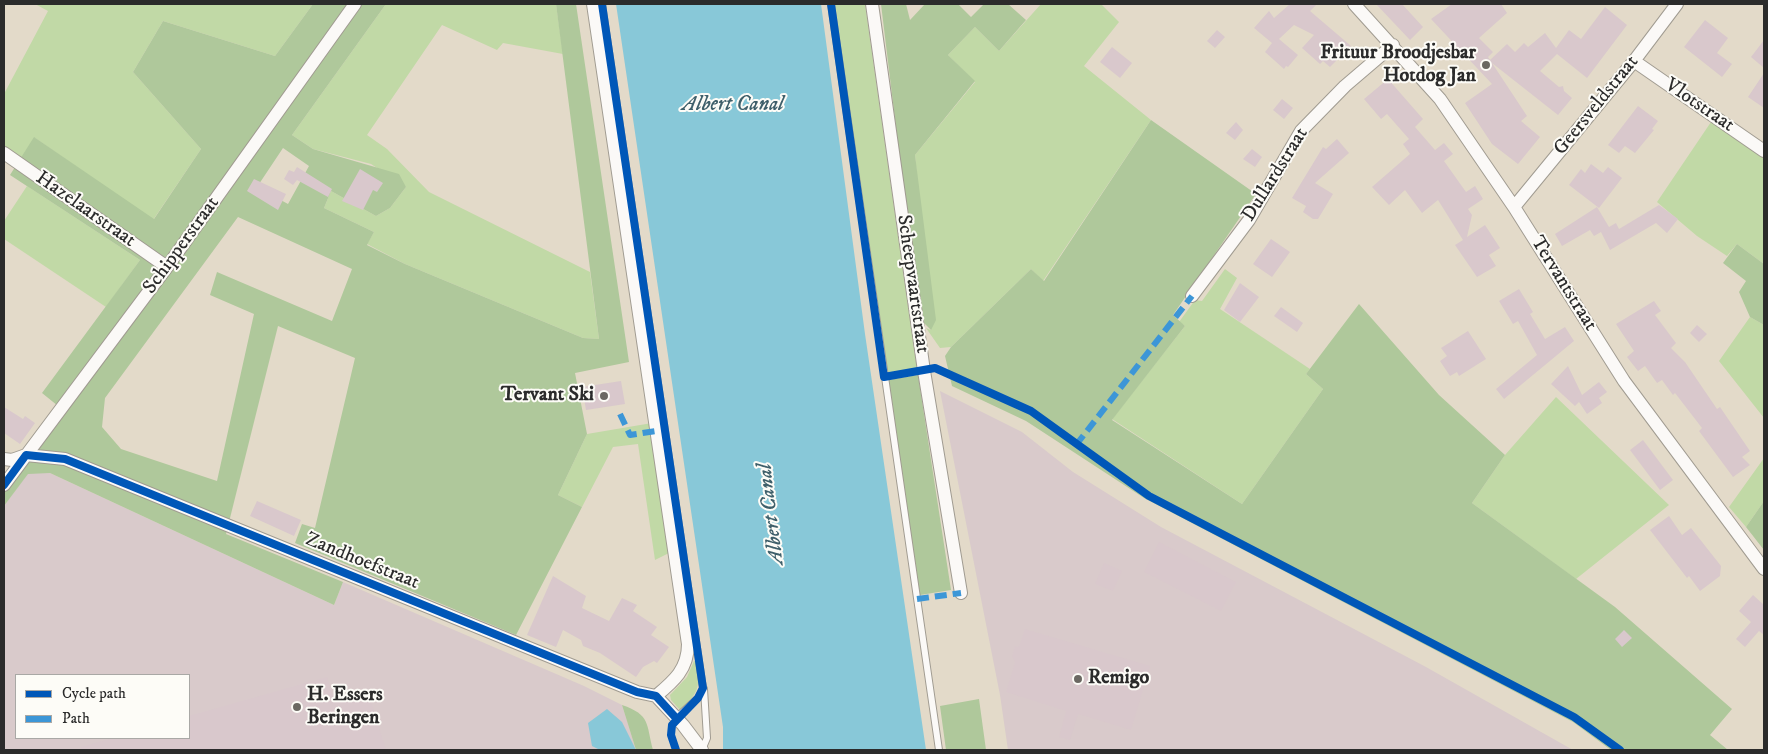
<!DOCTYPE html>
<html>
<head>
<meta charset="utf-8">
<style>
  body { margin:0 }
  #map { position:relative; width:1768px; height:754px; overflow:hidden; background:#e3dac9; font-family:"IM FELL DW Pica",serif }
  canvas { display:block }
  .frame { position:absolute; inset:0; border:5px solid #2b2b2b; pointer-events:none }
  .legend { position:absolute; left:15px; top:674px; width:175px; height:65px; box-sizing:border-box; background:#fdfcf7; border:1px solid #a9a8a5; margin:0; padding:6px 9px; list-style:none; font-size:15px; color:#2b2b2b }
  .legend li { display:flex; align-items:center; gap:10px; height:25px }
  .legend b { width:25px; border:1px solid #a9a8a5 }
</style>
</head>
<body>
<div id="map">
<canvas width="1768" height="754"></canvas>
<div class="frame"></div>
<ul class="legend">
<li><b style="height:6px;background:#0057b8"></b>Cycle path</li>
<li><b style="height:6px;background:#3c96d7"></b>Path</li>
</ul>
</div>
<script>
const ctx = document.querySelector('canvas').getContext('2d');
ctx.lineJoin = 'round';
function fill(path, color) { ctx.fillStyle = color; ctx.fill(path, 'evenodd'); }
function stroke(path, color, width, dash) { ctx.strokeStyle = color; ctx.lineWidth = width; ctx.lineCap = dash ? 'butt' : 'round'; ctx.setLineDash(dash || []); ctx.stroke(path); }
function drawText(font, color, halo, rows, align = 'center') {
  ctx.font = font + ' "IM FELL DW Pica",serif'; ctx.lineWidth = 4; ctx.setLineDash([]); ctx.textBaseline = 'middle'; ctx.strokeStyle = halo; ctx.fillStyle = color; for (const [text, x, y, turn = 0] of rows) {
    ctx.save(); ctx.translate(x, y); ctx.rotate((+turn || 0) * Math.PI / 180); ctx.textAlign = isNaN(turn) ? turn : align; if (halo) ctx.strokeText(text, 0, 0); ctx.fillText(text, 0, 0); ctx.restore();
  }
}
fill(new Path2D(`
  M940 391 1022 432 1073 472 1161 527 1426 667 1573 750H1008L1000 695Z
  M28 473H50L334 605 343 582 584 686 622 705 636 750H4V506ZM16 675H189V738H16Z`), '#d9cacb');
fill(new Path2D(`
  M35 4H313L275 56 163 21 133 72 201 149 153 220 35 138 22 158 4 146V94L48 11Z
  M386 4H556L563 54 503 43 497 50 442 25 367 135 387 149 429 192 590 272 599 339 583 338 405 264 367 244 374 232 324 208 331 191 376 216 390 208 406 187 371 164 313 149 292 135Z
  M835 4H865L917 369 887 373Z
  M1041 4H1101L1119 22 1084 66 1151 120 1043 281 1031 269 951 347 940 348 926 328 931 330 915 155 975 82 948 55 975 27 999 51Z
  M1711 122 1764 158V264L1737 244 1727 256 1697 236 1657 202Z
  M27 186 140 260 106 307 4 239V221Z
  M1225 269 1237 278 1220 309 1310 369 1306 374 1323 389 1242 504 1112 419 1185 326 1179 322 1195 300 1202 301Z
  M1750 317 1764 325V418L1719 361Z
  M1556 397 1669 505 1576 579 1472 503 1505 455Z
  M652 423 669 553 655 560 638 444 613 447 582 507 558 495 587 434Z
  M1764 458V501L1746 527 1729 507Z
  M694 661H696C700 688 700 691 680 710L671 700 670 695 687 677Z`), '#c1d9a6');
fill(new Path2D(`
  M313 4H386L292 135 313 149 399 174 406 187 390 208 376 216 331 191 324 208 374 232 367 245 405 264 583 338 599 339 556 4H576L629 362 575 373 587 434 558 495 582 507 516 635 295 543 302 524 315 528 355 358 278 326 226 534 343 582 334 605 50 473 28 474 4 506V492L63 410 42 393 140 260 10 175 34 137 154 219 201 149 133 72 163 21 275 56ZM283 148 309 166 288 204 257 187ZM238 217 352 269 332 321 217 272 210 295 254 314 217 481 121 449 102 427 105 398Z
  M881 4H906L910 20 925 4H958L971 17 984 4H1008L1026 20 999 51 975 27 948 55 975 81 915 155 936 320 931 330 923 322 911 251Z
  M1151 120 1256 194 1173 315 1185 326 1112 420 1242 504 1323 389 1306 374 1359 304 1439 395 1505 455 1472 503 1615 607 1732 709 1710 735 1728 750H1611L1573 722 1144 498 1026 421 952 386 945 356 951 347 1031 269 1044 281Z
  M1737 244 1764 264V325L1750 317 1739 292 1746 281 1723 263Z
  M918 375 951 590 920 595 888 380Z
  M1764 501V550L1746 527Z
  M979 699 986 750H1000H946L940 706Z
  M622 705C651 715 646 724 653 750H636Z`), '#afc89b');
fill(new Path2D(`
  M616 4H821L865 334 926 750H723V727Z
  M607 709 622 722 636 750H600L592 746 588 723Z`), '#88c8d8');
fill(new Path2D(`
  M1290 4H1317L1310 11 1351 46 1330 67 1323 61 1320 64 1302 48 1314 35 1294 25 1279 39 1298 55 1288 67 1286 66 1284 69 1265 52 1272 43 1254 28 1269 11 1274 18Z
  M1376 4H1402L1423 27 1410 40Z
  M1452 4H1501L1507 13 1479 38 1493 52 1488 57 1490 60 1507 44 1515 52 1524 43 1528 47 1545 33 1556 48 1569 30 1581 39 1605 7 1627 25 1587 78 1557 54 1540 71 1559 87 1563 86 1564 91 1572 98 1558 115 1492 63 1527 116 1521 121 1540 137 1518 164 1492 144 1465 103 1492 84 1431 19Z
  M1705 20 1728 38 1717 53 1732 64 1722 77 1684 47Z
  M1217 30 1225 37 1215 48 1207 41Z
  M1764 40V68L1751 57Z
  M1112 47 1132 63 1120 78 1100 62Z
  M1764 73V108L1748 97Z
  M1388 79 1423 119 1415 127 1435 150 1444 143 1453 154 1444 161 1466 192 1475 186 1483 199 1468 209 1472 215 1467 237 1485 225 1500 248 1489 255 1496 266 1477 277 1455 245 1463 240 1438 200 1422 213 1405 190 1389 205 1372 187 1410 154 1403 144 1409 139 1387 114 1381 119 1364 99Z
  M1282 99 1293 108 1284 119 1273 110Z
  M1638 106 1658 121 1652 129 1654 130 1635 153 1625 146 1619 153 1608 145Z
  M1236 122 1243 130 1235 140 1226 133Z
  M1337 139 1349 153 1315 183 1333 194 1318 219H1313L1303 212 1306 206 1292 198 1323 147 1326 149Z
  M1252 149 1262 157 1255 167 1243 159Z
  M1591 164 1603 173 1608 167 1622 178 1599 208 1569 185 1581 169 1585 173Z
  M297 167 332 189 328 197 297 180 293 185 284 179 289 170 294 172Z
  M360 169 383 183 377 192 373 190 363 210 342 201Z
  M254 179 286 194 278 210 247 191Z
  M1659 205 1678 219 1667 233 1656 223 1610 250 1601 232 1594 236 1590 230 1562 246 1555 234 1597 207 1609 227 1616 223 1619 229Z
  M1271 239 1290 252 1272 277 1253 264Z
  M1240 283 1259 297 1240 322 1224 310Z
  M1519 289 1533 312 1530 314 1545 339 1565 327 1574 341 1504 399 1496 389 1537 355 1518 321 1513 324 1499 301Z
  M1654 301 1661 311 1655 315 1676 343 1671 348 1685 362 1717 409 1720 407 1750 451 1742 457 1750 465 1733 477 1699 431 1702 428 1675 393 1673 395 1662 380 1657 383 1645 366 1638 371 1627 357 1634 351 1616 324Z
  M1281 307 1303 323 1297 332 1274 316Z
  M1697 325 1707 334 1699 342 1690 333Z
  M1468 331 1486 359 1459 376 1457 372 1450 376 1440 361 1447 356 1441 348Z
  M1568 366 1582 395 1599 382 1607 392 1599 398 1602 403 1587 414 1579 402 1575 406 1551 384Z
  M621 381 625 404 586 410 582 387Z
  M4 407 23 419 25 416 35 423 20 444 4 433Z
  M1643 440 1673 480 1660 490 1630 450Z
  M257 501 301 520 294 536 250 516Z
  M1669 516 1682 535 1691 528 1721 566 1720 576 1700 591 1689 576 1687 578 1650 530Z
  M1159 542 1236 582 1221 611 1144 572Z
  M1104 563 1122 571 1113 591 1095 584Z
  M553 576 586 596 582 608 609 621 622 598 637 605 633 611 657 627 651 635 669 647 657 663 654 661 643 667 636 677 600 653 583 646 581 640 563 630 556 647 527 635Z
  M1753 595 1764 605V635L1759 631 1745 647 1736 639 1751 622 1739 611Z
  M1025 629 1150 666 1131 730 1078 714 1070 740 1059 737 1066 711 1006 692 1015 662 1012 656 1015 646 1019 647Z
  M1624 630 1632 638 1622 647 1615 639Z
  M327 677 333 698 367 688 386 750H82L81 747 113 738H189V716Z`), '#d9c8cc');
const lane = new Path2D(`
  M602 4 703 688 698 698 676 718
  M831 4 939 750
  M702 750 707 738 704 689`);
const street = new Path2D(`
  M593 4 688 644C688 669 674 681 656 696
  M872 4 924 371 961 593
  M1354 4 1440 99 1514 207 1624 381 1764 569
  M1634 61 1764 151
  M4 153 167 267
  M1514 207 1634 61 1677 4
  M1192 296 1249 220 1301 131 1345 86 1393 45
  M4 459 12 460 26 455 65 459 637 692 656 696 683 725 702 750
  M4 485 167 267 355 4`);
stroke(lane, '#a09b91', 8);
stroke(street, '#a09b91', 14);
stroke(lane, '#fbf9f7', 6);
stroke(street, '#fbf9f7', 12);
stroke(new Path2D(`
  M620 414 630 435 656 431
  M1076 445 1192 296
  M917 599 961 593`), '#3c96d7', 6, [12, 6]);
stroke(new Path2D(`
  M602 4 703 688 698 698 672 725 671 735 676 750
  M831 4 884 377 935 368 1031 411 1149 496 1574 717 1620 750
  M4 485 26 455 65 459 637 692 656 696 676 718`), '#0057b8', 8);
for (const [x, y, r, color] of [
  [1486,65,5,"#6b6862"],
  [604,396,5,"#6b6862"],
  [1078,679,5,"#6b6862"],
  [297,707,5,"#6b6862"]
]) { const dot = new Path2D(); dot.arc(x, y, r, 0, 2 * Math.PI); ctx.fillStyle = color; ctx.fill(dot); stroke(dot, '#fdfcf7', 2); }
drawText('bold 20px', '#2b2b2b', '#fdfcf7', [
  ["Frituur Broodjesbar",1476,54],
  ["Hotdog Jan",1476,77],
  ["Tervant Ski",594,396],
  ["Remigo",1088,679,"left"],
  ["H. Essers",307,696,"left"],
  ["Beringen",307,719,"left"]
], 'right');
drawText('20px', '#2b2b2b', '#fdfcf7', [
  ["Geersveldstraat",1597,106,-51],
  ["Vlotstraat",1699,106,34],
  ["Dullardstraat",1276,175,-58],
  ["Hazelaarstraat",85,210,35],
  ["Schipperstraat",182,246,-54],
  ["Scheepvaartstraat",912,284,82],
  ["Tervantstraat",1563,284,58],
  ["Zandhoefstraat",362,562,22]
]);
drawText('italic 21px', '#3e5f6a', '#fdfcf7', [
  ["Albert Canal",733,106],
  ["Albert Canal",772,514,-97]
]);
</script>
</body>
</html>
